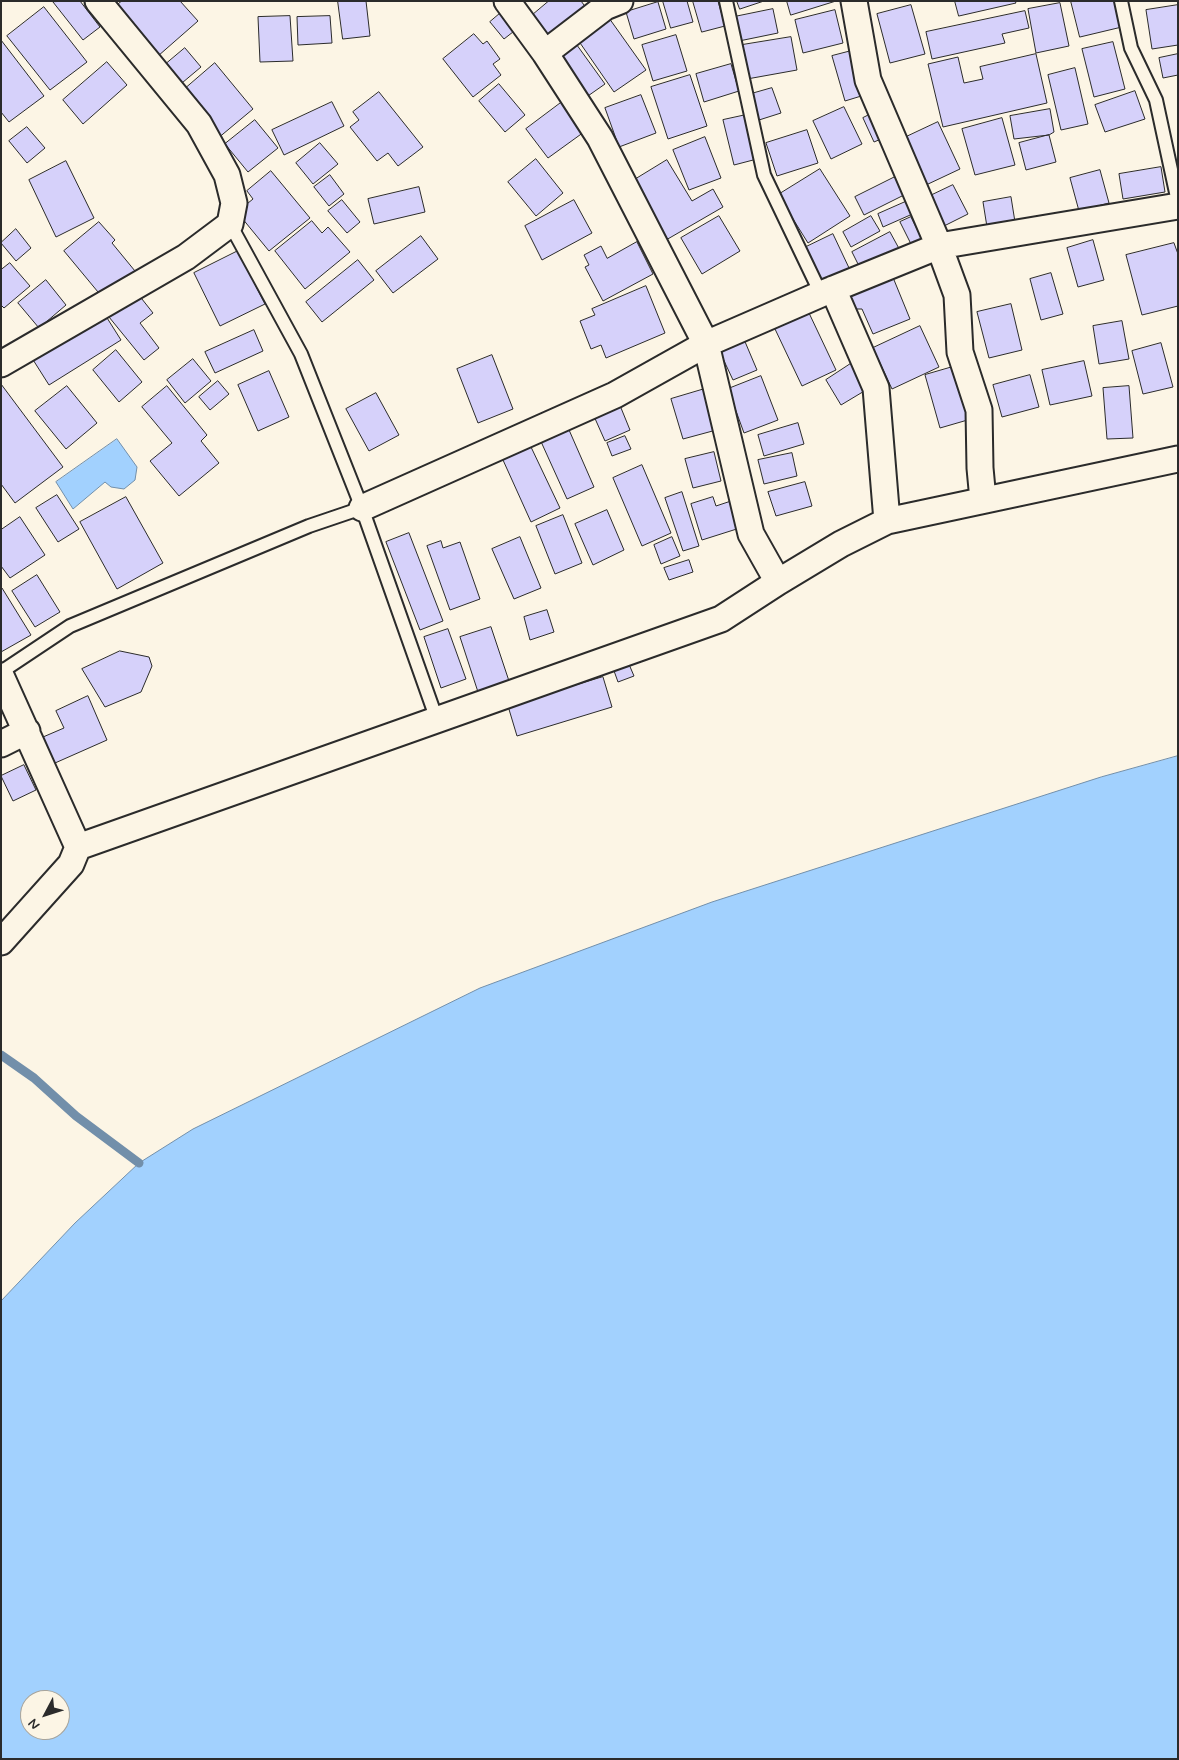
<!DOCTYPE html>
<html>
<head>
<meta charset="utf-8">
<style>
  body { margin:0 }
  #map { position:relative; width:1179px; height:1760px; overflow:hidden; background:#fcf5e5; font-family:Mynerve,sans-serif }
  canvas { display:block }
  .frame { position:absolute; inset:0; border:2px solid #2b2b2b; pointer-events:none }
  .north { position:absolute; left:20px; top:1690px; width:50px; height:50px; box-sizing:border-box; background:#fcf5e5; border:1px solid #a8a49b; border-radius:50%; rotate:230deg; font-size:14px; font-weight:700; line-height:20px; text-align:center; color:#2b2b2b }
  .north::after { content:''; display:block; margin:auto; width:18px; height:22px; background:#2b2b2b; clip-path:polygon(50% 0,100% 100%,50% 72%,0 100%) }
</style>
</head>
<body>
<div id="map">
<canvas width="1179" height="1760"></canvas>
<div class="frame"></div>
<div class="north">N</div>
</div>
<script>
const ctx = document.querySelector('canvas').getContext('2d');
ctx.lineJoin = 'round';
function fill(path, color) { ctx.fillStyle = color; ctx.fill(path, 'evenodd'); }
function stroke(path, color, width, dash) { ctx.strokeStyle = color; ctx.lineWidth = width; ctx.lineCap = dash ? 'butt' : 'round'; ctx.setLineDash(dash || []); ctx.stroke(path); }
const water = new Path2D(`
  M117 439 137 467 135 480 124 489 111 487 105 482 73 509 56 482Z
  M1178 756V1759H1V1301L75 1223 139 1163 193 1129 480 988 712 902 1101 777ZM30 1700H60V1730H30Z`);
fill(water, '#a2d1fe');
stroke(water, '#728faa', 1);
stroke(new Path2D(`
  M1 1055 34 1078 76 1116 139 1163`), '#728faa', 9);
const building = new Path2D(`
  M80 1 100 27 83 40 53 2Z
  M122 1H180L198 21 158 56 115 7Z
  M338 1H366L370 36 343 39Z
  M549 1H581L587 9 548 41 529 18Z
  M663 1H687L693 22 671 28Z
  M693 1H718L725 26 702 32Z
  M737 1H764L740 9Z
  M787 1H836L791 15Z
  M955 1H1015L1016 3 959 16Z
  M1071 1H1119L1126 26 1080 37Z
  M658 2 666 29 634 39 626 12Z
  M1060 3 1069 46 1036 53 1028 9Z
  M911 5 925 54 890 63 877 14Z
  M1178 5V45L1152 49 1146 10Z
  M44 7 87 62 50 90 7 36Z
  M773 9 778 33 739 41 734 17Z
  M835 10 843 43 803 53 795 20Z
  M503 11 518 28 504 39 490 22Z
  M1025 11 1029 28 1002 34 1005 43 932 59 926 32Z
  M290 16 293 61 260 62 258 17Z
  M330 16 332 43 298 45 297 17Z
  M609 18 646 70 614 92 578 40Z
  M474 34 483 44 487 41 500 59 493 64 501 75 473 97 443 59Z
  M676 35 687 71 653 81 642 45Z
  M791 37 797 70 747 79 742 45Z
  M1 40 44 96 9 122 1 112Z
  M574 41 605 84 585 98 555 55Z
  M1113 42 1125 89 1094 97 1082 49Z
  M185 48 201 67 176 88 160 69Z
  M859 49 871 93 845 101 832 56Z
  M1036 54 1047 103 943 127 928 64 958 57 964 83 983 79 980 67Z
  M1178 54V75L1163 78 1159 58Z
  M107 62 127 85 83 124 63 100Z
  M215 63 253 109 217 139 179 94Z
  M731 64 739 91 704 102 696 74Z
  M1075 68 1088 124 1061 130 1048 75Z
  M690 75 707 126 668 139 651 87Z
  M499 84 525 115 505 132 479 101Z
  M772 88 781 113 759 120 751 94Z
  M1135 91 1145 119 1105 132 1095 105Z
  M379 92 423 147 398 166 388 153 377 161 350 127 359 120 353 112Z
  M641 95 656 133 619 147 605 108Z
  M332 102 344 126 284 155 272 130Z
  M562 102 584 132 548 158 526 129Z
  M844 107 862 144 831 159 813 121Z
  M1050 109 1054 132 1049 135 1014 139 1010 116Z
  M877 111 888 136 874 142 863 118Z
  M746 115 757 159 734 165 723 120Z
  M1002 118 1015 165 975 175 962 129Z
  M255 120 278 148 248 172 225 144Z
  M938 122 960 169 926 185 904 138Z
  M27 127 45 148 27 163 9 141Z
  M807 130 818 163 777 176 766 143Z
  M1049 135 1056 162 1026 170 1019 143Z
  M705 137 721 178 689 190 673 150Z
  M320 143 338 164 313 184 296 163Z
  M536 159 563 193 536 216 508 182Z
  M667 160 692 201 713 189 723 207 666 240 631 182Z
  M66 161 94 218 56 237 29 180Z
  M1161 167 1165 192 1123 199 1119 174Z
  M820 169 850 216 808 243 778 195Z
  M1100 170 1109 203 1079 211 1070 178Z
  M271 171 310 218 269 251 237 212 253 199 247 191Z
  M330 175 344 194 329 206 314 187Z
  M899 175 908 193 864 215 855 197Z
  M953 185 968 214 944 226 930 196Z
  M419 187 425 212 374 224 368 199Z
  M1011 197 1015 222 987 227 983 202Z
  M912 199 917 212 883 227 878 214Z
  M342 200 360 222 347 233 328 211Z
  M574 200 592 233 542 260 525 226Z
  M719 216 740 251 702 274 681 238Z
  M871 216 880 231 851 247 843 232Z
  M911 217 922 239 911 244 900 222Z
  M312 221 322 233 328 227 350 252 305 289 275 251Z
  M99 222 115 240 112 243 135 271 103 298 64 251Z
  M16 229 31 248 16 261 1 243Z
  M890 232 902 254 863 274 852 252Z
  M833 234 850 270 821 284 804 248Z
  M421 236 438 259 393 293 376 271Z
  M1093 240 1104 280 1078 287 1067 248Z
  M637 242 653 274 603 301 585 267 589 265 584 255 601 246 607 258Z
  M1174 243 1178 254V306L1142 315 1126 255Z
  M238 251 265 304 220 326 194 273Z
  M358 260 374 280 322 322 306 302Z
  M10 263 30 286 4 308 1 305V270Z
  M1051 273 1063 314 1041 320 1030 279Z
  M892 275 910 319 873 334 862 309H851L846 294Z
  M46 280 66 305 39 328 18 303Z
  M646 286 665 333 606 358 601 345 591 349 580 321 595 315 592 309Z
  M138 294 153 313 140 323 159 348 144 360 109 317Z
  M1011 304 1022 350 989 358 977 312Z
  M102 310 121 340 49 385 30 355Z
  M809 313 836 370 802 386 775 329Z
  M1122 321 1129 359 1099 364 1093 326Z
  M920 326 939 367 892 389 873 348Z
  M254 330 263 351 215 373 205 352Z
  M743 337 757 370 733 380 718 348Z
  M1161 343 1173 387 1143 394 1132 351Z
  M116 350 142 382 119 402 93 370Z
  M492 355 513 409 478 423 457 369Z
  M193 359 211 381 185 403 167 380Z
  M855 361 871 387 841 405 826 380Z
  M1084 361 1092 396 1050 405 1042 370Z
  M956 366 971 419 940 428 925 375Z
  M269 371 289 417 258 431 238 385Z
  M1030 375 1039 407 1002 417 993 385Z
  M761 376 778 420 744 433 728 389Z
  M218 381 229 394 210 410 199 397Z
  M1 384 63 467 15 503 1 484Z
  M67 386 97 423 66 449 35 411Z
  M167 386 207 435 201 441 219 463 179 496 150 461 172 443 142 407Z
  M1129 386 1133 438 1107 439 1103 388Z
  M708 388 720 429 683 439 671 399Z
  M376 393 399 435 369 451 346 409Z
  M619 403 630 430 605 441 593 414Z
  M566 423 594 487 567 499 538 435Z
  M798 423 804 444 764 456 758 435Z
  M625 436 631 449 612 456 607 443Z
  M531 447 560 508 531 522 503 460Z
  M714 452 721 481 693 488 685 459Z
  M792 453 797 476 764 484 758 460Z
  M642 465 671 533 642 546 613 478Z
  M805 482 812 506 776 516 768 492Z
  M682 492 699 546 683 551 665 498Z
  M57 495 79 529 58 542 36 508Z
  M126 497 163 563 117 589 80 522Z
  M713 497 716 506 734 500 743 527 702 540 691 504Z
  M607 510 624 550 593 565 575 524Z
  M563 515 582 563 555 574 536 526Z
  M20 517 45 555 10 578 1 566V530Z
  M409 533 443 621 420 630 386 542Z
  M520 537 541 588 514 599 492 549Z
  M672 537 680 556 661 564 654 545Z
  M441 541 443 548 460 542 480 599 450 610 427 546Z
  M689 560 693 572 669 580 664 568Z
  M37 575 60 612 35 627 12 591Z
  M1 588H2L31 635 1 652Z
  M547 610 554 632 530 640 524 617Z
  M491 627 509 681 478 692 460 637Z
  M448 629 466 679 441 688 424 637Z
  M120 651 149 657 152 666 141 692 105 707 82 669Z
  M628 662 634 676 618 682 613 668Z
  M603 677 612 707 517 736 508 706Z
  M88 696 107 740 55 763 43 737 64 728 56 711Z
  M24 765 36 790 13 801 1 776Z`);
fill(building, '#d6d1fa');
stroke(building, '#2b2b2b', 1);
const lane = new Path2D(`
  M726 1 764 175 821 294
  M1121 1 1131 48 1156 100 1178 202
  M230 224 301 354 362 508 437 720
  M1 672 70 626 309 526 362 508`);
const street = new Path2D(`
  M507 1 545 53 600 138 706 344 751 534 778 582
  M854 1 868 80 939 246 957 295 960 352 979 410 980 468 983 500
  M545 53 605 7 620 1
  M833 289 876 388 887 521
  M1 364 186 257 230 224 234 203 227 175 199 124 98 1
  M362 508 615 395 706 344 821 294 939 246 1178 206
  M1 676 78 847 71 864 1 942
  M1 744 27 731
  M78 847 721 619 778 582 841 544 887 521 1178 459`);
stroke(lane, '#2b2b2b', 16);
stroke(street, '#2b2b2b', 29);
stroke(lane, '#fcf5e5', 12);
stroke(street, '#fcf5e5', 25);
</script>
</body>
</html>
